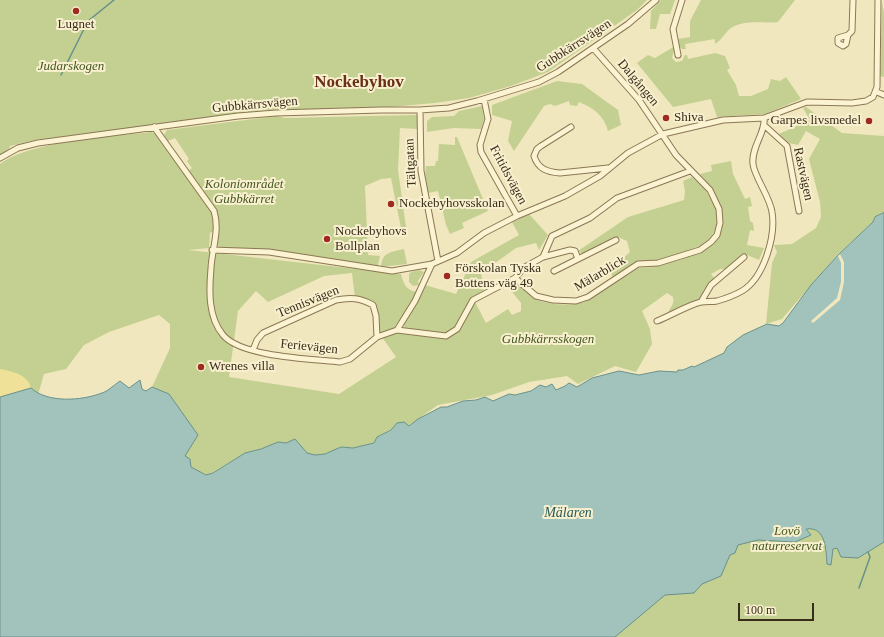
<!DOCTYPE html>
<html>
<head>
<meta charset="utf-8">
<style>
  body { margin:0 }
  #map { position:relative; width:884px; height:637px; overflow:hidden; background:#f1e7be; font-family:"Times New Roman",serif }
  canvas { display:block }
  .scale { position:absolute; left:738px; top:603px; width:76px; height:18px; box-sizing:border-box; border:2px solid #392c1b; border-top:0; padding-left:5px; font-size:12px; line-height:14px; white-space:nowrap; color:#392c1b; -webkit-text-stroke:3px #f8f0ce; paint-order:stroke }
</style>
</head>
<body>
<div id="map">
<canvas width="884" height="637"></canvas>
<div class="scale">100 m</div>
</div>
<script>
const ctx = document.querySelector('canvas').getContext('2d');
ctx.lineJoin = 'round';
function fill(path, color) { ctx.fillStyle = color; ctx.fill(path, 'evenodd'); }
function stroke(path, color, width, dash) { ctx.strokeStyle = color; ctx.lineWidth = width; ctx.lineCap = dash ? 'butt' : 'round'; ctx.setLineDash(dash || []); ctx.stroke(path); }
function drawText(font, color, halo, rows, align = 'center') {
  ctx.font = font + ' "Times New Roman",serif'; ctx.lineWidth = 4; ctx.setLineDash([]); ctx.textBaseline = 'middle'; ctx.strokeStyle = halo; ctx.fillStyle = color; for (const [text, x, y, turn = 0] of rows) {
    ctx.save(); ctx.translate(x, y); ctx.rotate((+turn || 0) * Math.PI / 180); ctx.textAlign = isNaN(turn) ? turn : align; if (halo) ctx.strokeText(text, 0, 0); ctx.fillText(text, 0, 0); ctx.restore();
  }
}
fill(new Path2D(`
  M0 0H647L637 10 548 72 511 86 469 98 435 103 378 108 265 110 35 140 10 146 9 149 0 155Z
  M661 0H675L670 14H660L656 29H650L651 11Z
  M701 0H795L778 22C763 24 746 19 731 28 725 32 722 40 715 44V39L685 44 686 49H682L679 47 678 39 690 37V21Z
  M882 2 884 13V77L880 76Z
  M675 46 672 58 676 62 682 61 685 55H687L688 59 715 53 725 56 730 68 727 70 736 85 739 96H751L768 89 771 79 780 81 786 77 801 99 765 114 717 117 711 99 673 107 637 63 648 55 655 58Z
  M557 81 582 84 618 110 621 125 608 131C604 115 593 108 579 102L577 106 570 105 569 101 555 106 550 104 544 106 514 151 508 141 512 121 492 115V105Z
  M482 106 484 119 481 129 454 128 427 132V121L432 117 454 116 459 111Z
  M806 107 842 133 884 136V213L875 217 873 222 838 254 782 319 766 324 772 263 777 252 774 245 792 244 816 228 821 217 820 202 809 159 820 139 806 131 798 145 789 143 779 134 810 120 803 108Z
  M417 115 419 117 418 129 400 128 398 170 406 227 401 228 391 178 381 179 365 186 368 255 380 256 378 266 221 248 217 245 219 222 215 210 188 171 192 168 187 161 189 159 175 138 168 141 164 135 167 130 277 116 285 118Z
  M151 132 155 134 211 211 215 224 214 231 210 233 209 248 188 250 401 274C403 283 406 290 416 292L413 301 395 326 397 333 405 328 403 324 425 285 456 294 471 262 519 235 512 222 529 214 548 235 539 250 536 243 516 248 481 273 484 290 473 298 486 323 508 309 512 315 521 311V303L509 288 511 284C524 283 527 295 537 300 551 305 571 306 585 302L639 268 653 267 682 259 708 248 713 243 717 238 722 214 712 188 700 174 712 171 711 165 731 161 733 174 745 199 750 197 752 206 748 207 750 221 753 223 754 231 750 230 747 245 764 248 759 260 745 254 729 269H720L711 274 715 279 700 299 668 313C669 308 675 305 673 297L667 293 642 311 650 329 652 344 636 372 615 366 578 384 567 376 529 382 492 395 438 405 408 426 395 427 377 437 374 443 353 448 341 447 325 454 315 455 307 454 295 439 286 443 278 442 261 449 245 453 212 473 206 475 191 467 185 456 186 418 181 413 169 394 152 387 170 348V324L159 315 109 332 84 345 66 369 44 374 38 395 31 388 0 397V164C30 141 110 137 151 132ZM352 273 355 298 373 306 379 339 382 337 396 357 339 394 229 377 238 311 256 291 268 302 324 276Z
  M455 137H457L488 211 462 223 464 228 450 234 446 225 438 191 428 193 425 177 426 166H435L436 161H438L439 144 455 145Z
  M692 177 705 189 716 209 717 227 708 242 698 247 658 261 639 262 613 278 610 270 630 252 627 241 618 237 583 254 578 251 628 217 684 200 685 191 683 181Z
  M404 249 407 264 381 267C382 252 391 252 404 249Z
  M419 270 424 272 418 281 419 285 413 286 409 282V274L411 272Z
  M884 376V637H166Z`), '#c3d091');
fill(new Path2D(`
  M0 369C12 371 28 375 31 388L0 397Z`), '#f0e198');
const water = new Path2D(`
  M884 213V542L858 558 841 557 837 548 833 549 831 565 827 564C826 550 826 526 806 529L811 535 795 542 758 540 738 545 735 553 730 555 721 576 702 584 694 593 665 595 615 637H0V397L31 388C47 403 81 401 102 393 108 391 114 385 120 381L129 388 140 380 142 389 146 391 152 387 169 394 198 435 185 456 190 459 191 467 206 475 213 473 245 453 261 449 278 442 286 443 295 439 307 453 315 455 325 454 341 447 353 448 374 443 377 437 391 430 397 423 404 422 409 426 418 419 441 407H447L463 401 476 400 485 397 493 401 509 394 515 395 531 391 540 385 546 387 552 384 556 390 565 386 569 383 577 387 592 378 619 371 639 375 659 371 677 372 678 370H683L692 366 694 367 724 353 727 347 743 335 767 324 779 326 783 323 811 285 839 254 873 222 875 217Z`);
fill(water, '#a2c3bc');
stroke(water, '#68918b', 1);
fill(new Path2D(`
  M840 254 844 262V282L840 300 813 323 811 321 837 298 841 282V263L838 256Z`), '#f1e7be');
stroke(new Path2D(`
  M61 75 88 21 114 0
  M859 588 870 557 868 552`), '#68918b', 1.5);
const minor = new Path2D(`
  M848 35 838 38V43L843 46 846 44 848 35 852 31 853 0
  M678 55 673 29 682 0
  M877 92 884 95
  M484 99 488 119 480 145 481 152 517 216
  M420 110 421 171 438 261
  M765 126 787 146 799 211
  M154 127 214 211C220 230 212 249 211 268 209 291 208 317 223 335 241 357 312 359 340 362L350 359 377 337 397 330 446 336 457 329 473 300 515 278 525 267 543 257 570 250 575 251 578 259 554 271
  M571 127 541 146 537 149 534 156C538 169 547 172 560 173L608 168
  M0 158 18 148 38 143 238 116 276 113 381 110H420L449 108 477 101 539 82 558 72 628 24 656 0
  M212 250 269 252 392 271 432 264 457 253 484 233 517 216 565 196 600 176 628 153 663 134 723 120 764 118 807 102 852 103 866 101 873 97 877 87 878 0
  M543 257 552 236 590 218 617 198 690 171
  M578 259 616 240
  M515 278 536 296 553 300 576 301 588 297 638 264 658 263 700 250 711 242 717 235 720 223 719 209 710 190 676 155 639 100 593 48
  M701 302 711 285 744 257
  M657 321C670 316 688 305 701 302 706 301 712 302 717 301 724 299 735 295 742 291 764 278 776 236 772 212 770 197 754 176 753 164 751 147 766 132 764 118
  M397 330 415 301 432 264
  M253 350 257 340 263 333 336 300C351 297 360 298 373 305L376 316 377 337`);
stroke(minor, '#8b7755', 7);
stroke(minor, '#fbf3d2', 5);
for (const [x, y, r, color] of [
  [76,11,4,"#9f2b20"],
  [666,118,4,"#9f2b20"],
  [869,121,4,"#9f2b20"],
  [391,204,4,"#9f2b20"],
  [327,239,4,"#9f2b20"],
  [447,276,4,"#9f2b20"],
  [201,367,4,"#9f2b20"]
]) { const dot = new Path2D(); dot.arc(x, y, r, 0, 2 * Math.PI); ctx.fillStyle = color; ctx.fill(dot); stroke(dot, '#f8f0ce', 1.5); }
drawText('13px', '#392c1b', '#f8f0ce', [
  ["Lugnet",76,25,"center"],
  ["Shiva",674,118],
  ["Garpes livsmedel",861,121,"right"],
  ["Nockebyhovsskolan",399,204],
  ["Nockebyhovs",335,232],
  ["Bollplan",335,247],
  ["Förskolan Tyska",455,269],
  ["Bottens väg 49",455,284],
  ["Wrenes villa",209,367]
], 'left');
drawText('13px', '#392c1b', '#f8f0ce', [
  ["Gubbkärrsvägen",574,46,-33],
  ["Dalgången",638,83,50],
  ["Gubbkärrsvägen",255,105,-5],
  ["Tältgatan",411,163,-93],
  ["Rastvägen",803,174,78],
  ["Fritidsvägen",508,175,62],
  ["Mälarblick",600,274,-31],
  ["Tennisvägen",308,302,-22],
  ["Ferievägen",309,347,6]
]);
drawText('italic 13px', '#445720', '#f8f0ce', [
  ["Judarskogen",71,67],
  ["Koloniområdet",244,185],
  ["Gubbkärret",244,200],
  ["Gubbkärrsskogen",548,340],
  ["Lovö",787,532],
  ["naturreservat",787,547]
]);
drawText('italic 14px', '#29595a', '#f8f0ce', [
  ["Mälaren",568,513]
]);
drawText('bold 17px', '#693017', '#f8f0ce', [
  ["Nockebyhov",359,83]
]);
</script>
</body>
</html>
